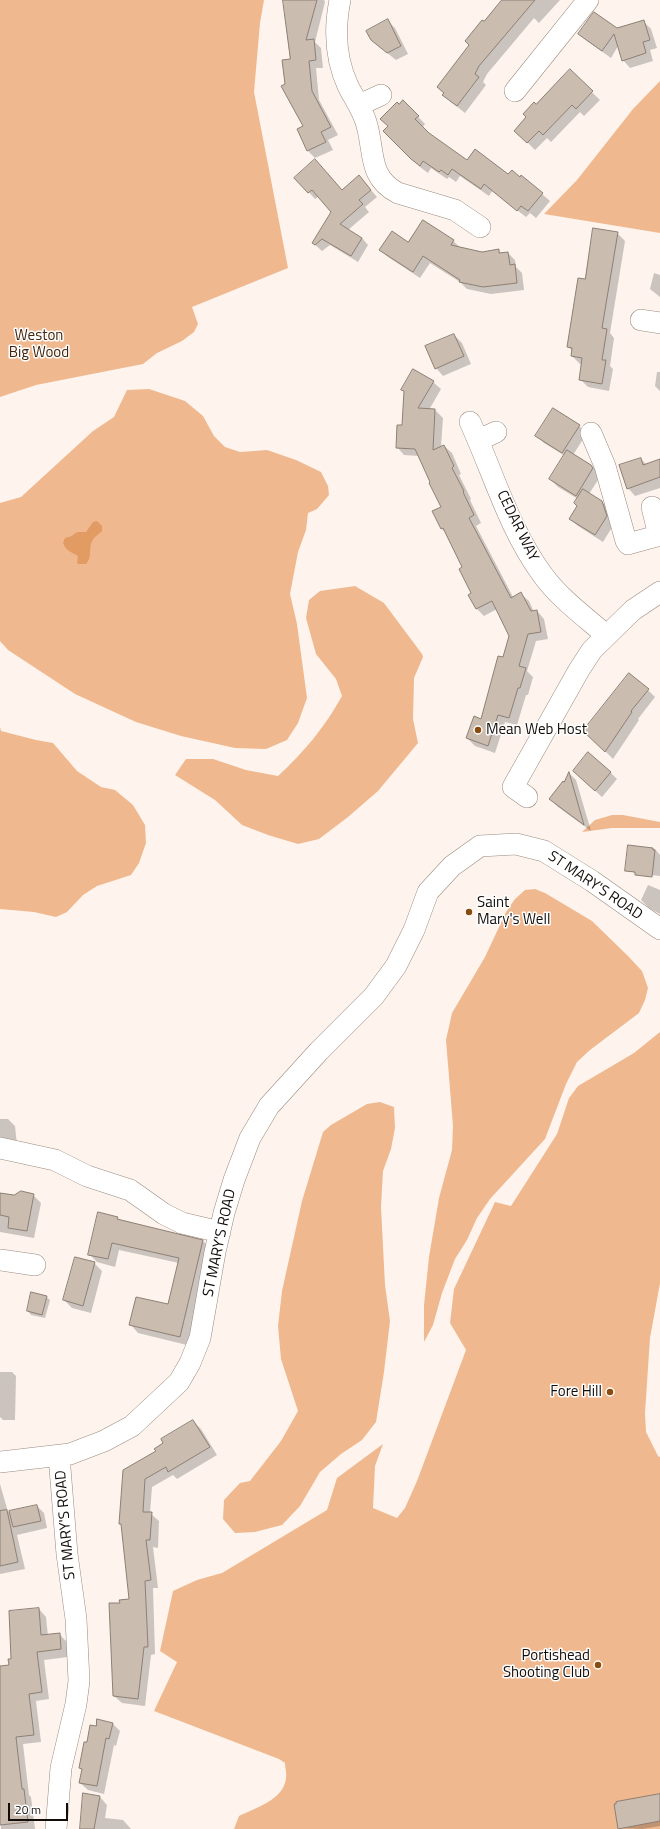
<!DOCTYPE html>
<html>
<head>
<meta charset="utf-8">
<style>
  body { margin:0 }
  #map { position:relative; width:660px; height:1829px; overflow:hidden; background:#fef4ed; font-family:"Titillium Web",sans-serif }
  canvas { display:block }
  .scale { position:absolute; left:8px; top:1803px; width:60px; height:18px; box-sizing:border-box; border:2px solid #120d09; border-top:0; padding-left:5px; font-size:12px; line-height:14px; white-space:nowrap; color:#120d09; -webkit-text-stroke:3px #fff; paint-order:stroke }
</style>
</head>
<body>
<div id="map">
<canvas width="660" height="1829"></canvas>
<div class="scale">20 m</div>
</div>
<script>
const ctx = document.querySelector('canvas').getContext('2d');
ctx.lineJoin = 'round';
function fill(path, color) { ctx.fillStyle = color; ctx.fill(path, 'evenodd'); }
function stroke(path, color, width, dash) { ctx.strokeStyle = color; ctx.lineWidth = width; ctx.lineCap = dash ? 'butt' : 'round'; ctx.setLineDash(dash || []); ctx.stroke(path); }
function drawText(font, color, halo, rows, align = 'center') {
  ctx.font = font + ' "Titillium Web",sans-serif'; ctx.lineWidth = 3; ctx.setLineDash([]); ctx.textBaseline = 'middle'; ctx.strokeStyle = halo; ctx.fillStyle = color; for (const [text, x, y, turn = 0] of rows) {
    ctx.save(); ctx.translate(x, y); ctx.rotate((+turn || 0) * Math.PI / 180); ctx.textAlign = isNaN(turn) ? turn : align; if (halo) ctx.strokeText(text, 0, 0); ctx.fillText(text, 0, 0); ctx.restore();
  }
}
fill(new Path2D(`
  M0 0H264L260 23 254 92 288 268 192 307 198 324 194 332 182 341 157 353 143 364 36 385 0 397Z
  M660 81V233L544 214 577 180 633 109Z
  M149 389 185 401 203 416 214 436 225 447 240 452 267 450 296 460 321 472 328 486 329 495 317 509 308 513 306 530 298 552 290 594 297 624 307 698 298 723 287 740 266 749 235 748 181 736 136 722 75 694 8 650 0 641V503L21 497 93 431 114 417 127 390Z
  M355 586 384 603 422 654 423 657 414 678 413 719 418 743 378 791 348 817 319 839 298 844 268 835 242 825 215 800 175 775 186 759H213L246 770 278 776C304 752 325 727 342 696L336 679 316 654 306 618 309 600 320 591Z
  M0 727 1 731 36 740 53 743 77 771 101 787 115 790 133 805 145 825 146 843 139 863 131 875 97 886 83 895 67 912 56 917 34 912 0 909Z
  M612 815H623L660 822V828H612L582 832 595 820Z
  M535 889 545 893 592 921 628 956 642 971 648 988 645 1000 639 1013 590 1050 577 1062 566 1084 545 1139 490 1199 477 1218 467 1240 455 1259 442 1293 433 1325 424 1342V1305L429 1257 439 1198 452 1150 453 1126 446 1040 452 1013 485 957 506 912 515 899 525 890Z
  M660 1032V1283L650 1338 645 1413 646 1432 658 1456 660 1457V1829H234L239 1816C255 1808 284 1800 286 1778 287 1774 285 1768 285 1763L279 1759 154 1711 177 1662 160 1651 173 1591 197 1580 222 1573 327 1510 337 1478 383 1444 375 1466 373 1508 397 1518 405 1508 417 1481 466 1350 450 1323 454 1289 495 1202 511 1206 557 1134 569 1098 578 1086 634 1053Z
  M380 1102 394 1107 395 1128 391 1149 383 1171 381 1207 385 1285 390 1321 384 1372 376 1422 362 1440 341 1454 320 1472 300 1506 282 1525 255 1532 235 1533 223 1519 224 1500 240 1483 250 1481 281 1441 298 1411 281 1359 278 1326 282 1291 302 1201 323 1132 331 1125 367 1104Z`), '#f0b88e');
fill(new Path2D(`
  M97 521 102 526V531C98 535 93 537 91 544 89 551 92 557 86 564H79L77 563 78 556C70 551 67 552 63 543L65 538 72 536C76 531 79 532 86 532L93 522Z`), '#e19b63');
fill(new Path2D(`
  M286 0H324L325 2 315 42 321 48 323 68H316L319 100 338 135 328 140 333 150 315 158 307 150 305 127 286 84 291 60Z
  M504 0H560L539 23 534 18 487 74 483 82 486 85 465 113 451 102 438 87 470 45 484 23Z
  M388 21 395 28 408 54 396 60 371 40Z
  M643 21 651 29 657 48 650 50 653 61 630 68 623 60 618 46 611 58 587 41 579 34 617 29Z
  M570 71 600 100 584 116 580 112 551 142 547 138 535 150 516 131 536 105Z
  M403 101 425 124 422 128 429 134 467 161 509 175 542 194 550 201 536 218 530 213 526 217 492 191 489 196 460 176 456 182 449 177 447 179 431 168 428 173 420 167 385 131 389 126 399 105Z
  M296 178 342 191 365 183 377 197 365 207 369 212 348 230 362 238 368 245 358 262 330 245 322 251 313 243 333 212 319 196 315 199Z
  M423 221 453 241 461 248 482 253 498 250 502 254 508 253 515 260 516 267 522 273 524 290 491 294 467 289 460 282 430 263 420 278 388 257 380 250 409 243Z
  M617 233 625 241 610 333 614 338 610 366 613 369 609 391 588 387 580 379 582 364H580L572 356 573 351 568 347Z
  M654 273 660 275V297L650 289Z
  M454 335 462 343 471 364 443 376 436 368Z
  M657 372H660V391L655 386Z
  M433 382 441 389 429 410H435L443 418 441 447 444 446 452 453 461 474 459 475 471 499 470 500 481 523 476 526 513 597 521 594 529 601 534 612 537 611 544 619 548 639 536 641 527 671 533 677 528 695H526L517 725 505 722 495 753 475 746 467 738 482 720 510 635 497 609 484 616 476 608 463 568 446 533 442 529V507L419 456 404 455 397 447 403 426Z
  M579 426 587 433 573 455 591 465 599 474 600 477 589 494 602 502 610 510 614 524 603 542 578 526 570 519 578 506V499L558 487 550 479 565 456 544 443 537 436Z
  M641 459 647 465 660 460V488L635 496 628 488Z
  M648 690 655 697 638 719 639 720 613 759 585 731Z
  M610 772 617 779 602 797 581 778Z
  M569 773 576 780 591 831 558 807 551 799 565 783Z
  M629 846 655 849 660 855V876L634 873 627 865Z
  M648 885 660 890V914L649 908 641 900Z
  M0 1119H8L15 1126 17 1145 0 1147Z
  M0 1194 14 1197 33 1195 41 1203 34 1238 0 1232Z
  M117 1218 120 1220 203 1241 211 1249 187 1345 138 1333 131 1325 169 1306 179 1263 119 1250 115 1267 97 1262 89 1254Z
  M94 1263 102 1271 91 1313 72 1308 64 1300Z
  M46 1297 50 1300 45 1318 31 1315 28 1311Z
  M0 1372H12L16 1376 15 1420H3L0 1417Z
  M193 1421 201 1429 217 1455 177 1479 173 1475 152 1487 150 1513 159 1521 158 1548 153 1547 158 1588H153L155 1654 151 1655 145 1706 122 1703 114 1696 121 1604 130 1600 122 1526 120 1524 157 1451Z
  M0 1484 8 1512 37 1506 44 1513 47 1528 17 1535 25 1569 0 1574Z
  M39 1609 46 1617 48 1636 59 1634 67 1642 68 1657 44 1660 49 1699 36 1701 41 1742 23 1744 29 1795 31 1797 35 1829H1L0 1667 10 1666Z
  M112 1723 120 1731 116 1746 114 1745 104 1794 88 1790 80 1783 82 1770 80 1768 88 1743 97 1727Z
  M660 1795V1826L642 1829 619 1828Z
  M100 1797 107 1805 105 1818 123 1820 131 1829H81Z`), '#0003');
const building = new Path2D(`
  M283 0H317L306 40 314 39 316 60 309 61 312 91 331 127 321 132 326 142 307 151 297 129 303 126 281 86 285 84 282 60 290 59Z
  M502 0H535L479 66 475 74 479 77 457 106 442 95 444 93 437 87 469 45 465 41 482 20 484 21Z
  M594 12 617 28 644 20 650 40 643 42 646 53 622 61 614 34 602 51 578 34Z
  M388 19 401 46 387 53 371 40 366 31Z
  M570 69 593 91 576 109 572 105 543 135 539 131 527 143 514 131 526 117 523 114 534 102 536 104Z
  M403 100 419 116 415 119 429 133 467 160 475 149 508 174 512 170 520 177 521 175 543 193 528 211 521 206 517 211 484 184 481 189 452 169 448 175 441 170 439 172 423 161 420 166 411 159 383 131 388 126 380 119 397 102 399 104Z
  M315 159 342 190 359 175 371 190 359 200 363 204 340 224 362 238 351 256 322 239 315 245 312 243 331 212 312 190 308 193 294 178Z
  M423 220 454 240 451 245 482 252 499 249V253L508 252 510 265 515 264 517 283 483 287 459 282 460 280 423 256 413 272 379 250 392 231 408 242Z
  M593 228 618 232 602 328 607 329 602 360H606L602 384 579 380 582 358 571 356 572 348 567 347 578 278 585 279Z
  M454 334 464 356 435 369 425 346Z
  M413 369 434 381 418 408 435 409 433 450 444 445 454 466 452 468 464 491 463 492 474 515 469 518 511 598 521 592 531 611 537 610 541 632 528 634 519 666 526 668 520 688H518L509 718 498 715 488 746 466 738 474 716 481 719 498 656 503 657 509 636 492 601 476 609 468 595 471 593 459 569 462 567 443 528 441 529 432 511 441 507 429 483 430 482 415 449 396 448 397 425H402L404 391 401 390Z
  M553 408 580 425 562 453 535 436Z
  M567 450 591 465 593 468 576 496 549 479Z
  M641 458 643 465 660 459V477L627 489 619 465Z
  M583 489 602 501 607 516 595 535 569 519 577 506 574 503Z
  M629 673 649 689 631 711 632 712 605 752 583 731Z
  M588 752 611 772 595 791 573 771Z
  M569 772 584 825 549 799 563 781 564 782Z
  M628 845 653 848V850H655L652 877 635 875V872L625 871Z
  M21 1191 34 1194 27 1231 8 1228 9 1217 0 1215V1193L14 1195Z
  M98 1212 118 1217 117 1219 203 1240 180 1337 129 1325 136 1297 168 1304 179 1258 112 1243 108 1259 88 1255Z
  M75 1257 95 1262 83 1306 63 1300Z
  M31 1292 47 1296 42 1315 27 1311Z
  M193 1420 210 1447 168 1472 166 1467 145 1479 143 1512H152L150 1540H146L151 1580 145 1581 148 1647H144L138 1699 113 1696 109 1603H120L119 1600 129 1599 121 1524H119L123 1470 156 1451 154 1449 163 1443 161 1439Z
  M37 1505 41 1521 13 1527 9 1511Z
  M7 1510 18 1562 0 1566V1511Z
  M39 1608 41 1635 60 1633 61 1649 37 1652 42 1692 29 1694 34 1735 16 1737 22 1789H24L28 1822 0 1825V1666L9 1665 8 1659H11L9 1611Z
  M97 1719 113 1723 109 1739 106 1738 97 1786 79 1783 82 1769 79 1768 84 1742H87L90 1725 96 1726Z
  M83 1793 100 1796 94 1829H80Z
  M660 1794V1821L618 1829 614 1804H616V1802Z`);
fill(building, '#cbbcb0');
stroke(building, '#8d7f74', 1);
const minor = new Path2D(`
  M340 0C334 30 335 58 348 86 354 98 362 109 366 122 375 150 367 177 398 193L455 210 480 227
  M515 91 588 0
  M359 105 381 95
  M641 320 660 323
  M470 422C493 472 509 529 542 574 559 598 584 616 606 635
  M591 433 605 466 626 541 628 544 660 535
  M479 440 496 432
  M652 507 659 536
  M527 797 513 787 579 670 592 650 633 610 660 592
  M0 1148 55 1160 87 1176 130 1190 164 1214 182 1223 220 1232
  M0 1260 35 1265
  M0 1462 70 1454 104 1441 132 1426 179 1382 190 1363 200 1338 215 1252 224 1213 234 1180 250 1138 269 1106 319 1051 374 996 396 966 414 930 428 892 452 866 480 846 516 844 544 851 592 881 660 929
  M56 1829 61 1768 76 1704 79 1681 76 1619 67 1554 59 1456`);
stroke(minor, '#998a7f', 22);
stroke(minor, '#fff', 21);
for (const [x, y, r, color] of [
  [478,730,4,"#8a4c0e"],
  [469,912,4,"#8a4c0e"],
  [610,1392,4,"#8a4c0e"],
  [598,1665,4,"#8a4c0e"]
]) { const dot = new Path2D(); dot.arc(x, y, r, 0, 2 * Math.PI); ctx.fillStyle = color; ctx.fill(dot); stroke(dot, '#fff', 1.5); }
drawText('15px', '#41250c', '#fff', [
  ["Weston",39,336],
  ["Big Wood",39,353]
]);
drawText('15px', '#120d09', '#fff', [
  ["CEDAR WAY",517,526,64],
  ["ST MARY'S ROAD",595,886,34],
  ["ST MARY'S ROAD",220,1243,-78],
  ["ST MARY'S ROAD",66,1525,-95]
]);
drawText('15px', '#120d09', '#fff', [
  ["Mean Web Host",486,730],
  ["Saint",477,903],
  ["Mary's Well",477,920],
  ["Fore Hill",602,1392,"right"],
  ["Portishead",590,1656,"right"],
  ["Shooting Club",590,1673,"right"]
], 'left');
</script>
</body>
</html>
